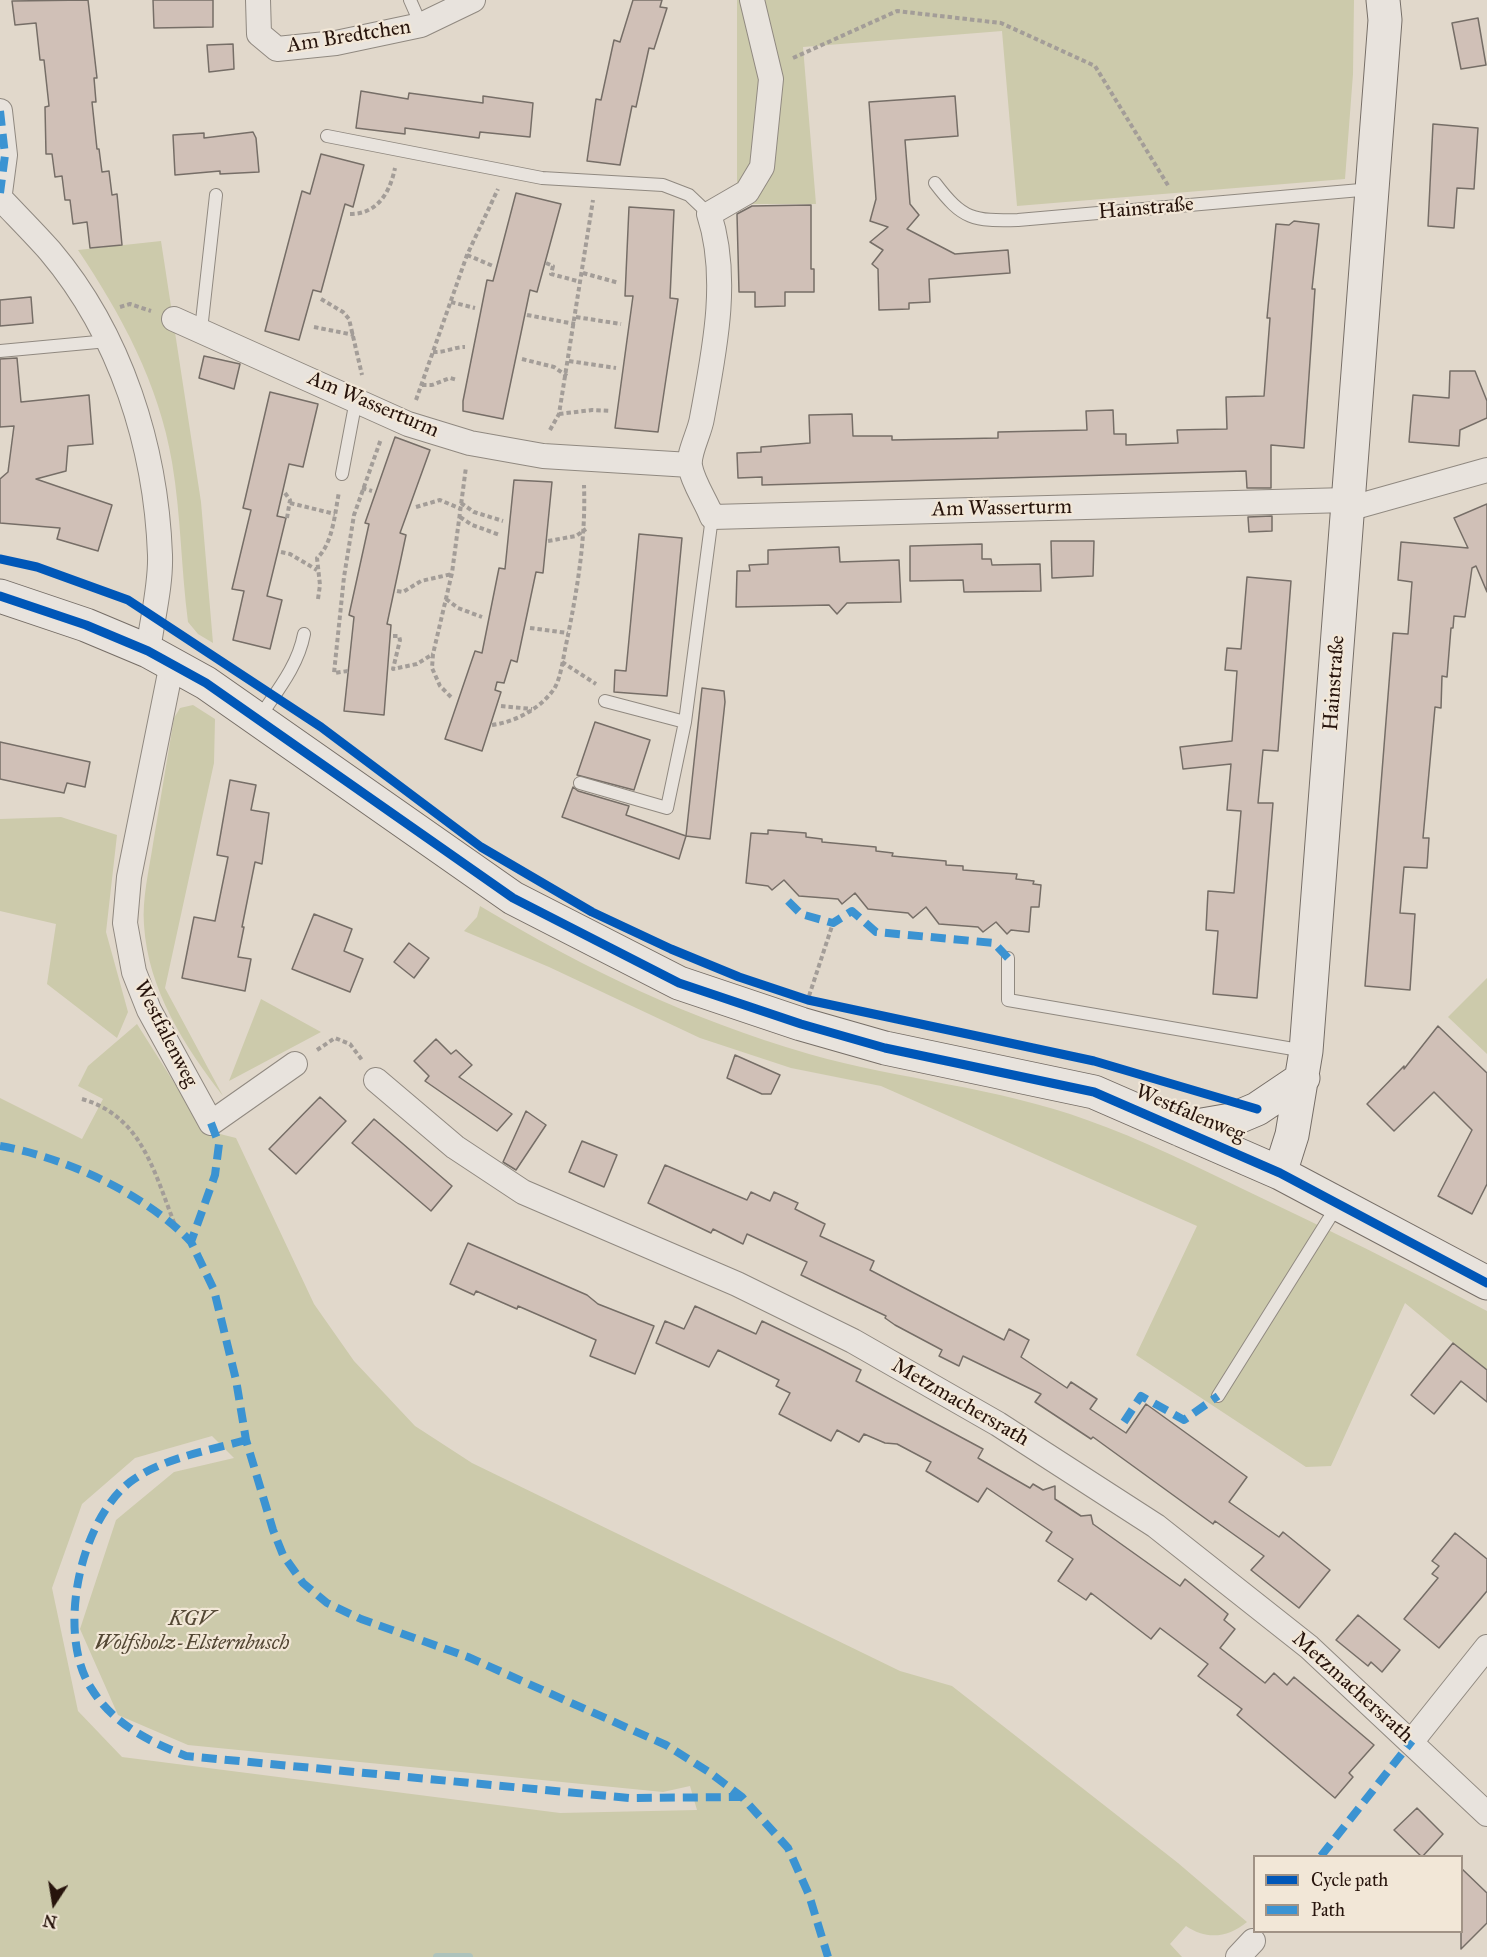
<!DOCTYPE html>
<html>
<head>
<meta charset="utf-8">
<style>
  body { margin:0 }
  #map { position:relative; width:1487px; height:1957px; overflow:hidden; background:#e1d8cb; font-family:"IM FELL Great Primer",serif }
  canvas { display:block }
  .legend { position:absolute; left:1253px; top:1855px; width:210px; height:78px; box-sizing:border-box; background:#f2e7d7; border:2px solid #a19386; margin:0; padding:8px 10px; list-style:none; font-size:18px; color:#27140c }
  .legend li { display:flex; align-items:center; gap:12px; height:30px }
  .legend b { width:30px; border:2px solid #a19386 }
  .north { position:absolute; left:24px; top:1873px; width:60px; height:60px; -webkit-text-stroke:4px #f2e7d7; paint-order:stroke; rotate:192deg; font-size:16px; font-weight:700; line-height:24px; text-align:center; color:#27140c }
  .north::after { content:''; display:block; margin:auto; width:21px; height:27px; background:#27140c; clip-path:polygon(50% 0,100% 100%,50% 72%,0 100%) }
</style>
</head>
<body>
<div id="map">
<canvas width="1487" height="1957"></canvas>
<ul class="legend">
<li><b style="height:8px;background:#0057b8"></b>Cycle path</li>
<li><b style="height:8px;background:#3b93d2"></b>Path</li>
</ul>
<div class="north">N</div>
</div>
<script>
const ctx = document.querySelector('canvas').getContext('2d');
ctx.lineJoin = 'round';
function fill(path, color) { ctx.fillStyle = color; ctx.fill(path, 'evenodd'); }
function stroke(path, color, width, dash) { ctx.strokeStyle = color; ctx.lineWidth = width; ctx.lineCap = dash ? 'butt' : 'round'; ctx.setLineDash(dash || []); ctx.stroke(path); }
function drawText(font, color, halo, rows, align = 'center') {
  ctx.font = font + ' "IM FELL Great Primer",serif'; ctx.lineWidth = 4.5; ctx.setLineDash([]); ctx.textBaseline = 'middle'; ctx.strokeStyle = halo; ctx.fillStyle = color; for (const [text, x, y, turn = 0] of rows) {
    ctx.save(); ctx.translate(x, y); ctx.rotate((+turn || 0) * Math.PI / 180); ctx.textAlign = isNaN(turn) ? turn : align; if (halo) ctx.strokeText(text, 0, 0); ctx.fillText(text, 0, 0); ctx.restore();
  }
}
fill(new Path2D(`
  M737 0H1354L1353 74 1345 179 1017 206 1002 31 803 47 816 204H737Z
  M161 241 201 502 213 643 198 634 188 622C181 569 181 515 172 462 159 384 121 314 78 250Z
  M193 705 215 719 214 763 165 988 223 1096C185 1047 148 990 144 925 142 899 149 870 153 844 160 802 167 760 174 718L180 708Z
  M61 817 117 835 106 932 128 1012 117 1038 47 984 56 924 0 911V819Z
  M480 906C587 970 689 1019 809 1054 901 1080 997 1087 1087 1120 1141 1139 1195 1166 1247 1191 1328 1229 1408 1269 1487 1311V1371L1405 1303 1331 1466 1306 1467 1136 1355 1197 1226 881 1086 791 1068 700 1038 549 967 464 931 477 917Z
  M1487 978V1054L1448 1017Z
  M261 999 321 1032 229 1081Z
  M137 1024 204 1130 236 1138 314 1304 354 1361 415 1426 472 1463 900 1671 952 1686 1178 1863 1247 1922C1228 1938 1206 1940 1186 1926L1170 1944 1182 1957H0V1098L82 1139 103 1099 78 1086 88 1066ZM212 1436 234 1458 174 1472 116 1520 80 1629 118 1715 188 1745 663 1792 690 1786 697 1810 560 1813 122 1757 78 1711 52 1588 82 1504 135 1458Z`), '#cccaab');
stroke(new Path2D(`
  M437 1957H469`), '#aec3bc', 8);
const building = new Path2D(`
  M88 0 97 78H94L96 102H92L97 149H99L102 172 109 171 112 195 117 194 122 245 90 248 87 222 73 224 70 200H65L62 176 55 177 52 154H46L45 107 49 106 44 60H40L36 23 15 25 12 1Z
  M153 0H213V27L154 28Z
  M633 0H662L660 7 667 8 654 49 649 48 636 107 632 106 620 165 587 161 596 99 601 100 614 40 620 42Z
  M1478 18 1486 65 1461 69 1452 23Z
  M233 44 234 69 209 72 207 45Z
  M361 91 408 99 409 93 483 103V96L533 103 530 137 480 132 479 138 405 128V134L356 128Z
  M955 96 958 136 905 140 910 204 919 215 907 229 955 254 1008 250 1010 273 929 279 930 302 909 303V309L879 310 878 269 872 264 883 250 870 242 888 227 870 221 876 199 869 102Z
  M1433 124 1478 128 1474 189 1457 188 1454 228 1428 226Z
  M253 132 256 138 259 172 220 174V171L175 175 173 135 204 133V138Z
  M321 154 364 165 353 207 345 204 321 292 313 290 299 340 265 331 302 191 310 194Z
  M516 193 561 204 537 292 530 290 503 419 463 411V401L487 280 493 281Z
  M811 205V269H814V292H785V306L755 307V292H739L737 214 752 206Z
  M629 207 674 210 670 298 678 299 658 432 615 428 633 296H625Z
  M1294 221 1319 224 1312 289H1315L1304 448 1271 445V488H1247L1246 471 762 485V477L738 478 737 453 761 452V447L810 443 809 415 852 414 853 436H892V440L998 438V432L1087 430 1086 411 1113 410 1114 434H1126V445L1178 443 1177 430 1227 429 1226 397 1264 396 1270 318H1267L1276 224 1289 225Z
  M31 297 33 323 0 326V300Z
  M204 356 240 364 234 389 199 378Z
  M17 358 21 402 89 395 93 444 68 446 66 471 36 479 112 505 98 551 57 539 60 528 0 523V479L8 472 14 426 0 427V359Z
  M1450 371H1475L1487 401V418L1460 430 1459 446 1409 442 1413 395 1449 398Z
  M270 392 318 404 303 467 289 464 277 516 286 518 267 596 282 600 270 649 233 640 244 591 232 589 251 510 243 508Z
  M395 437 430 450 400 533 406 535 387 624 391 625 384 715 344 711 354 617 349 615 369 524 365 523Z
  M514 480 552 482 543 573 536 572 517 662 511 660 504 683 497 682 495 690 501 692 482 751 445 739 475 651 482 653 499 568 505 569Z
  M1487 504V592L1476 566 1472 568 1465 617 1454 616 1453 628H1451L1447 677 1442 676 1441 708 1435 707 1423 838H1429L1427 868 1404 867 1400 913 1415 914 1410 990 1365 986 1393 633 1408 634 1412 582 1398 580 1401 542 1468 548 1454 518Z
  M1272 516V531L1249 532 1248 517Z
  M639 534 682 538 667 696 614 692 615 670 626 671Z
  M1051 541H1094L1093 576 1052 578Z
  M982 544V559H991L992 565 1040 564 1041 591 964 592 963 580 910 581V546Z
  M839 547 840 562 899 560 901 602 847 603 837 614 829 605 736 607 737 571H750L749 565 768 564V550Z
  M1247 577 1291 581 1278 751 1263 750 1258 803H1273L1257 998 1213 994 1218 931 1206 930 1208 891 1234 893 1241 811 1227 810 1231 764 1183 769 1180 747 1232 741 1237 671 1225 670 1227 648 1241 649Z
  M702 688 724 691 725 702 710 839 686 836Z
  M595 722 650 740 634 790 577 775Z
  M0 742 90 762 85 787 67 783 64 793 0 779Z
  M230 780 256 785 251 810 269 813 262 864 255 862 242 927H244L238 957 251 959 245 991 182 978 194 917 215 921 228 857 217 855Z
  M573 787 578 791 629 806 626 815 686 836 679 859 562 817Z
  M768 830 806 833V837L822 839V842L876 847V851L893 853 892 856 946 861V865L963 866V870L1017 874 1016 879 1034 881 1033 884 1041 885 1039 907H1031L1029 932 1011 930 1007 934 996 922 983 932 978 927 939 924 926 907 913 918 908 913 868 909 855 893 842 904 838 899 799 896 784 880 772 890 768 886 746 883 751 833 768 834Z
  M314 914 352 929 344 951 363 959 350 992 292 969Z
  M409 943 429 958 414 978 394 962Z
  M1438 1026 1487 1073V1184L1472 1214 1438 1196 1472 1130 1434 1092 1394 1131 1367 1104 1404 1066V1069Z
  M436 1039 451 1054 456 1050 472 1065 459 1077 512 1114 497 1131 425 1081 429 1076 414 1061Z
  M735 1055 780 1075 771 1094H762L727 1078Z
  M320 1097 346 1121 296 1174 269 1149Z
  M526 1111 546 1125 516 1170 503 1162Z
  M374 1119 452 1186 431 1211 352 1143Z
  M582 1141 617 1155 604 1187 569 1172Z
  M665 1165 747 1200 751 1192 770 1201 774 1192 798 1203 795 1209 825 1224 820 1236 874 1261 870 1270 1004 1340 1009 1329 1029 1340 1021 1357 1067 1388 1071 1382 1097 1399 1090 1409 1126 1433 1146 1404 1247 1477 1229 1502 1279 1537 1283 1532 1330 1570 1299 1608 1251 1570 1264 1556 1215 1521 1213 1524 1093 1437 1091 1439 1035 1402 1041 1394 963 1356 959 1366 939 1356 942 1350 895 1325 885 1318 886 1316 801 1275 807 1262 747 1234 743 1244 713 1229 711 1233 648 1203Z
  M468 1243 587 1295 598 1304 654 1326 635 1374 590 1356 596 1340 518 1306 517 1309 476 1291 474 1295 450 1284Z
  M695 1306 756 1334 762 1321 822 1350 861 1370 856 1381 983 1449 978 1458 1030 1488 1033 1484 1043 1490 1055 1486V1499L1081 1516 1091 1515 1093 1524 1180 1586 1185 1579 1228 1614 1224 1620 1235 1629 1220 1648 1265 1683 1274 1673 1287 1685 1294 1677 1374 1745 1349 1773 1353 1777 1335 1798 1237 1715 1242 1709 1198 1676 1208 1664 1160 1628 1151 1639 1091 1593 1086 1600 1058 1581 1073 1559 1046 1541 1052 1532 987 1488 978 1502 926 1471 931 1462 897 1444 885 1443 864 1434 859 1442 837 1430 831 1441 779 1414 790 1393 776 1386 779 1380 718 1350 709 1367 656 1343 665 1321 684 1329Z
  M1453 1343 1487 1370V1402L1461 1381 1434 1414 1411 1395Z
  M1455 1533 1487 1559V1591L1439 1648 1404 1619 1438 1578 1432 1574 1439 1566 1432 1561Z
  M1358 1615 1400 1650 1382 1672 1371 1662 1368 1666 1336 1640Z
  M1417 1808 1443 1834 1422 1857 1394 1830Z
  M1461 1868 1487 1893V1923L1461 1949Z`);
fill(building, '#d0c0b7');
stroke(building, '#766e67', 1.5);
const lane = new Path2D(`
  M410 0 421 25
  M327 136 542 178 663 185 689 195 709 214
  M935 183C963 220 973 221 1018 220L1372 189
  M201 330 216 195
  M0 351 108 341
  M342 474 356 400
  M605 701 685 722
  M259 718C277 691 298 666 304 634
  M580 783 667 808 685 722 712 517
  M1008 958V1000L1305 1051
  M1218 1396 1337 1206`);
const street = new Path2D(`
  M258 0 259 34 277 49 336 43 421 25 473 0
  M752 0 771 79 762 167 747 192 709 214C730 278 714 353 702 418 700 432 688 453 690 466 693 483 706 501 712 517L1347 500
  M0 111 5 155 0 193
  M0 198C17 216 34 233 50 251 121 335 156 447 160 555 161 586 152 620 148 651
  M174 319 408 424 470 443 543 456 690 465
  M1348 509 1487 470
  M172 663 129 877 125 923 134 972 149 1010 211 1123 295 1064
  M376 1080 455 1147 523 1192 737 1284 853 1341 998 1424 1156 1526 1309 1647 1487 1814
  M1412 1741 1487 1647
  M1238 1957 1253 1941`);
const secondary = new Path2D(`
  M0 596 86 625 148 651 206 683 513 898 679 983 801 1024 885 1048 1094 1092 1280 1173 1487 1283
  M1179 1129 1231 1120 1257 1109 1303 1078
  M1280 1173 1292 1135 1306 1051 1385 20 1383 0`);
stroke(lane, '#908980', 14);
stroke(street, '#908980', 26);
stroke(secondary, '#766e67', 35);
stroke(new Path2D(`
  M793 58 897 11 1001 23 1095 66 1169 187
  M350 214C378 214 390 192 395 168
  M467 255 493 266
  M546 263 553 266 551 274 581 282
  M583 273 619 283
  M321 299 343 312 349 319 362 375
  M451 302 475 308
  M120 307 130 304 151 311
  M527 315 575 324
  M576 317 621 324
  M314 327 354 335
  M433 352C444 353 454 347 465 347
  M522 359 554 367 567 376
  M569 361 616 368
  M422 385H432L450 378 457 380
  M416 400 467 255 498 189
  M559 414 592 410 611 411
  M550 430 559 414 593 200
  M362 488 372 491
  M285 493 290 500 287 518
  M290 503 335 514
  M461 503 474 512 503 521
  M416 507 440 500 461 509
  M460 517 472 525 500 535
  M548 541 576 536 586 529
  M281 552 290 554 317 570
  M397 591 403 592 421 581 452 574
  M318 599 320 585 317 558C333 544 335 512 339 492
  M446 599 458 608 482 617
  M530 628 568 633
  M393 636H399L400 640 393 669 417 664 433 654
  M562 662 596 684
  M348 671 334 673 344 577 354 515 381 439
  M451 697 440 686 432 668 433 654 452 573 466 467
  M501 706 532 709
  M492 725C515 722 540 709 554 689 561 678 563 658 566 645 577 591 586 540 584 485
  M809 996 833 923
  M317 1050 335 1038 350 1044 362 1060
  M82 1099C142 1116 154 1172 175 1225`), '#a39d98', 4, [4.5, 3]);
stroke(lane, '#e8e3dd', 12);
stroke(street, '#e8e3dd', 24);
stroke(secondary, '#e8e3dd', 33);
stroke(new Path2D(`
  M0 111 5 155 0 193
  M788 901 801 914 833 923 852 911 876 932 994 943 1008 958
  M211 1123 219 1144 215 1175 191 1242 214 1290 236 1380 246 1440 273 1530 283 1555 303 1583 327 1603 361 1619 468 1657 666 1745 709 1772 742 1797 788 1848 809 1895 828 1957
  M0 1146C64 1157 146 1194 191 1242
  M1124 1422 1141 1396 1184 1420 1218 1396
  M246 1440C208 1451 162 1458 130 1482 80 1521 56 1633 91 1688 113 1724 148 1741 186 1756L629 1798 742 1797
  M1321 1856 1412 1741`), '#3b93d2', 8, [15, 8]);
stroke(new Path2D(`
  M0 559 37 567 128 600 321 727 481 847 592 912 671 949 739 977 808 1000 1094 1061 1257 1109
  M0 596 86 625 148 651 206 683 513 898 679 983 801 1024 885 1048 1094 1092 1280 1173 1487 1283`), '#0057b8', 9);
drawText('21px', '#27140c', '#f2e7d7', [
  ["Am Bredtchen",349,37,-9],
  ["Hainstraße",1146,209,-5],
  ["Am Wasserturm",373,405,23],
  ["Am Wasserturm",1002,509,-1],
  ["Hainstraße",1335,683,-86],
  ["Westfalenweg",165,1034,63],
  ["Westfalenweg",1190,1114,23],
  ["Metzmachersrath",960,1403,30],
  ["Metzmachersrath",1352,1688,42]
]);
drawText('italic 21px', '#534734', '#f2e7d7', [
  ["KGV",192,1620],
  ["Wolfsholz-Elsternbusch",192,1644]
]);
</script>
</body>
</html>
